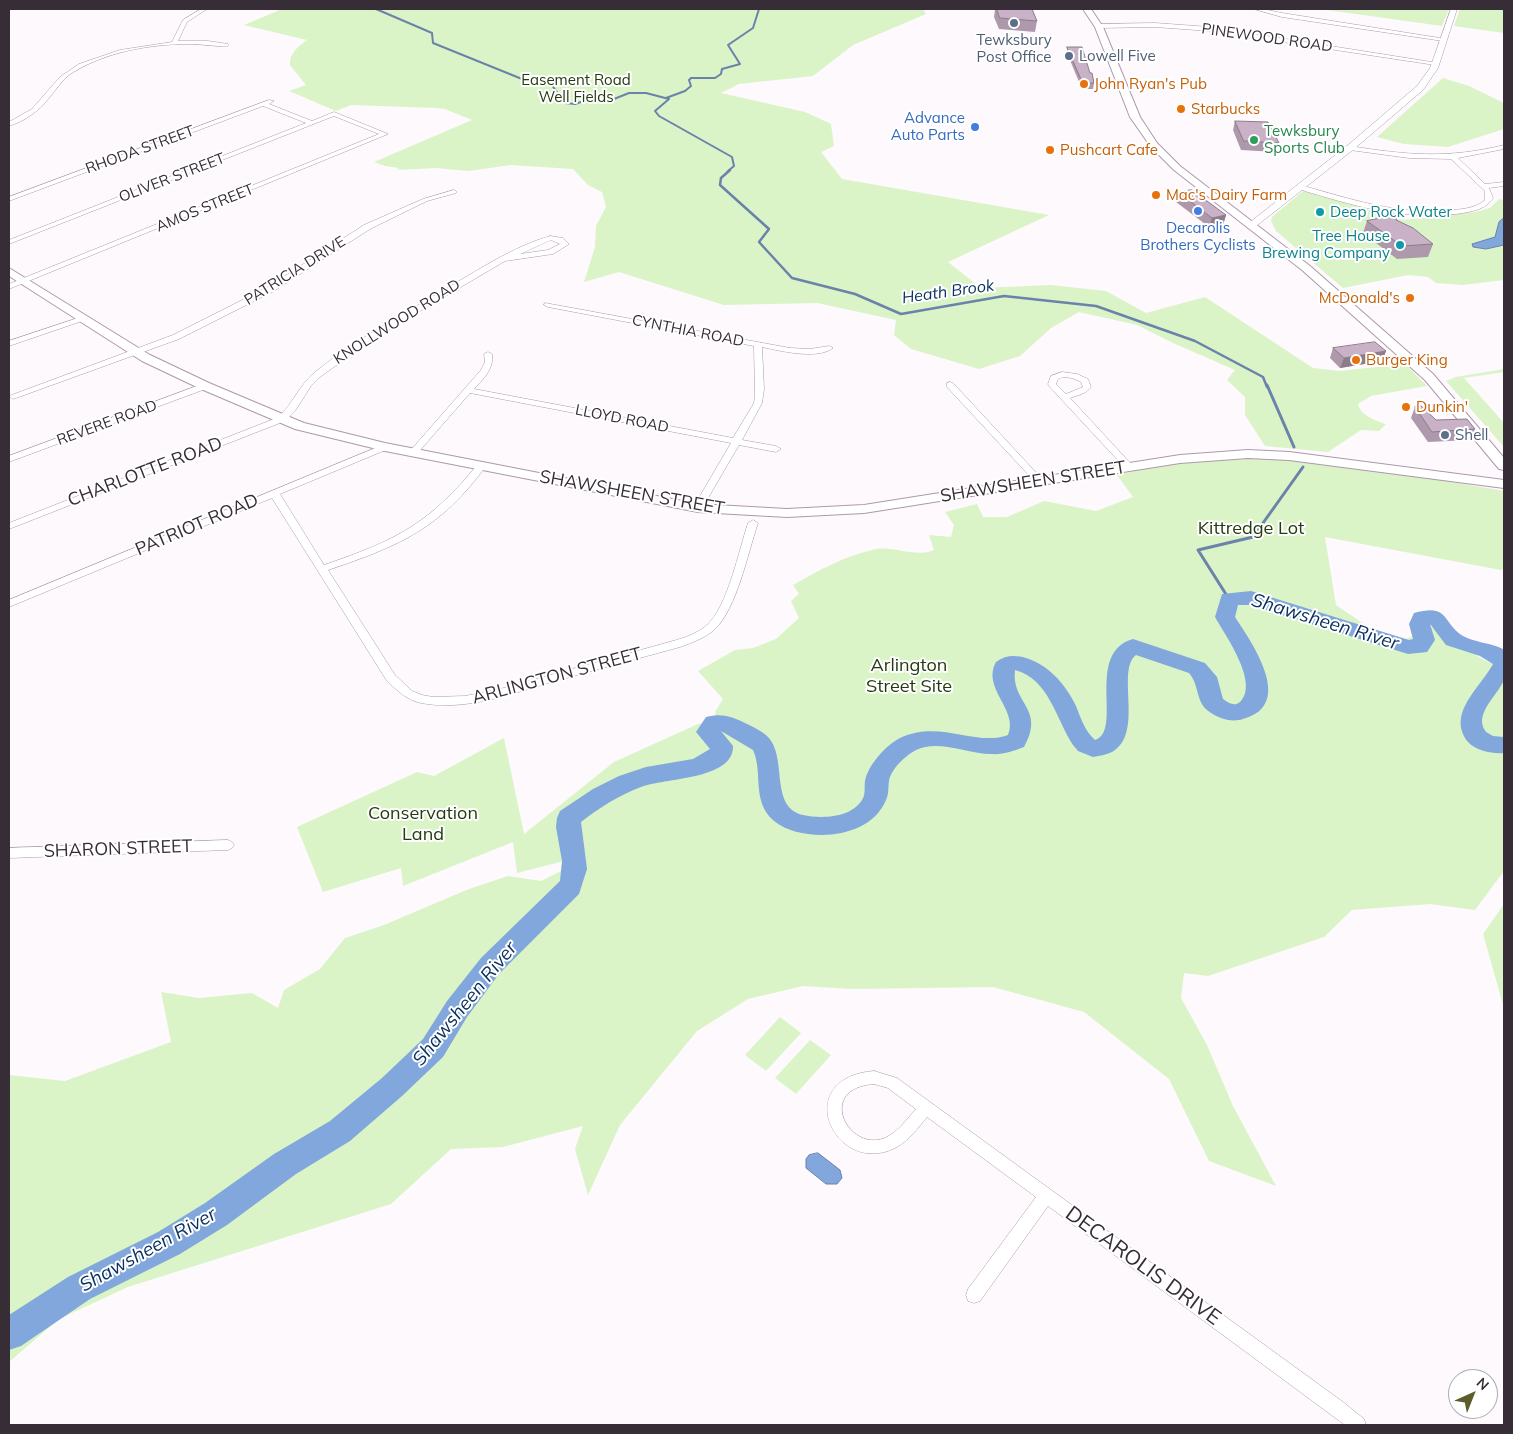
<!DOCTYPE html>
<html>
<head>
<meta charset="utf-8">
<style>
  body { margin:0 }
  #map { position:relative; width:1513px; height:1434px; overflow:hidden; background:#fef9fd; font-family:Mulish,sans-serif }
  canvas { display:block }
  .frame { position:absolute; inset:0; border:10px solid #372d36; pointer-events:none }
  .north { position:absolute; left:1448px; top:1369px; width:50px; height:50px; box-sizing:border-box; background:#fff; border:1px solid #afabaf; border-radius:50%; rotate:44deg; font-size:14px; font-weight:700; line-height:20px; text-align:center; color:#372d36 }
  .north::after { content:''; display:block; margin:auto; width:18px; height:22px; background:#5b5d2a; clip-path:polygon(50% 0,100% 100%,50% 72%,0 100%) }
</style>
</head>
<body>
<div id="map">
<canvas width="1513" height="1434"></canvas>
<div class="frame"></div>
<div class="north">N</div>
</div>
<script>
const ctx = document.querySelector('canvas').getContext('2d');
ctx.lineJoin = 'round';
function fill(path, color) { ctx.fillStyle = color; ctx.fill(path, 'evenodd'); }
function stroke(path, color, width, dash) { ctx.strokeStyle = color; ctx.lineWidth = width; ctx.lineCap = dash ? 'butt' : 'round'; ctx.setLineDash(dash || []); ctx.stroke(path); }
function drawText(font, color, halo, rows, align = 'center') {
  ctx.font = font + ' Mulish,sans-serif'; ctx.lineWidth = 4; ctx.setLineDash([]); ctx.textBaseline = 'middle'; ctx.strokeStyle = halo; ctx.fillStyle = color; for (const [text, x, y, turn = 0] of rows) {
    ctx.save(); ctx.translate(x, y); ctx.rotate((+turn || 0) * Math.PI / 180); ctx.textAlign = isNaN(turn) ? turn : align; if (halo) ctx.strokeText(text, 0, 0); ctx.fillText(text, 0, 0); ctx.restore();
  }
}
fill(new Path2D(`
  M282 9H923L926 14 853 45 813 76 739 84 721 93 805 112 831 124 834 146 821 152 842 179 1049 215 948 262 981 288 1051 285 1106 291 1146 313 1205 297 1313 368 1339 371 1405 364 1427 386 1371 396 1358 404C1360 415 1376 421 1386 424L1379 431 1361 430 1328 452 1265 446 1245 415V397L1227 380 1235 370 1173 343 1137 325 1079 312 1051 328 1020 356 979 369 911 349 894 335 896 320 817 303 724 305 619 272 584 282 595 247 596 226 606 207 602 192 588 185 573 169 511 165 468 171 436 168 397 170 399 168 385 166 374 162 472 120 445 109 436 108 351 105 336 111 289 91 306 85 290 65C289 53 298 47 307 40L244 25Z
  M1320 9H1449L1442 26Z
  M1460 9H1504V33L1454 26Z
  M1443 78 1469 86 1504 103V129L1448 147 1404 144 1377 137Z
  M1303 191 1403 220 1475 212 1490 208 1499 199 1504 200V280L1463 285 1436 283 1428 277 1408 275 1343 288 1276 231 1271 221 1272 217Z
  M1504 369V372L1464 378 1504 423V447L1446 381 1456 377Z
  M1209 454 1296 455 1504 491V569L1501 570 1325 537 1336 605 1376 632 1404 640 1431 627 1484 660 1504 668V871L1475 910 1430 904 1352 910 1324 937 1208 976 1184 973 1181 998 1207 1045 1233 1106 1276 1186 1209 1161 1169 1079 1084 1012 993 987 852 989 803 986 748 999 697 1031 620 1125 588 1195 575 1149 583 1126 503 1147 451 1149 391 1204 128 1287 59 1319 9 1362V1075L65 1081 171 1042 161 992 199 998 252 993 278 1008 284 990 320 969 345 938 384 925 469 889 508 876 541 881 563 870 564 861 517 873 513 842 403 886 401 868 323 892 297 827 417 772 434 776 504 738 524 834 614 762 698 724 718 723 715 712 723 699 698 671 735 650 753 648 776 639 799 618 791 601 799 594 793 585C819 570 847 555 876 549 896 546 915 558 934 550L929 535 951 537 954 525 945 512 977 504 983 517H1007L1044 501 1096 511 1133 497 1117 475Z
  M1504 904V1008L1483 934Z
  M780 1017 801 1033 766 1071 745 1055Z
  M810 1040 831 1055 796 1094 775 1078Z`), '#daf4c7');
const water = new Path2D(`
  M1504 218V245L1486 249 1473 247 1472 244 1495 237 1499 222Z
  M818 1153 840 1170 842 1178 837 1184H826L806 1168V1159L809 1155Z`);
fill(water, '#81a7dc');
stroke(water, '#6b82aa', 1);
stroke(new Path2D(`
  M376 9 432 33 433 43 522 79 548 80 565 103 575 104 587 100 609 101 629 93H646L669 99 655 111 659 116 732 157 734 166 728 171
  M666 98 685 91 691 86 689 80 691 78H715L721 74 722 69 740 64 728 45 753 28 759 9`), '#6b82aa', 2);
stroke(new Path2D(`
  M730 170 721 178 720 185 769 229 759 242 792 278 855 294 901 314 1004 296 1096 306 1195 341 1263 377 1267 387`), '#6b82aa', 2.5);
stroke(new Path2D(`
  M1267 385 1294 447
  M1229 599 1198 550 1253 537 1303 467`), '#6b82aa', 3);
fill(new Path2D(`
  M1251 591 1409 640 1413 639 1409 624 1414 613C1450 603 1441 622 1463 636 1474 642 1489 643 1501 648L1504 650C1504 659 1507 674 1503 682 1496 697 1473 715 1486 732L1493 736 1504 737V753C1493 754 1476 751 1468 742 1446 714 1480 688 1493 664L1480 656 1446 645 1430 624 1435 640 1427 652 1408 654 1250 605H1238L1235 617C1252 643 1296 705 1243 719 1231 723 1217 718 1207 710 1196 701 1199 684 1189 673L1136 655C1116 670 1143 730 1115 750 1110 754 1099 756 1093 757L1078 751 1073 745C1056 719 1049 679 1015 670 1011 704 1046 708 1024 747 1013 751 1003 755 991 754 968 754 938 739 916 750 905 756 891 769 889 781 888 788 889 794 886 800 874 829 838 838 808 834 792 832 775 826 766 812 754 792 762 770 753 750L721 731 733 746C734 780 663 778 641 787 619 795 599 808 581 822L587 869 579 894 499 974 467 1017 443 1057 402 1096 350 1141 296 1174 227 1225 180 1254 90 1299 21 1346 9 1350V1315L68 1277 158 1232 205 1203 274 1154 330 1121 382 1078 423 1039 447 1001 481 958 560 881 562 861 556 827 557 818 560 811 593 789 619 776 646 767 693 759 710 749 696 732 706 717C721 713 731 716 745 723 753 727 762 731 768 737 788 758 769 807 803 815 821 819 851 818 862 800 866 794 864 788 865 781 868 765 886 745 900 738 940 719 975 747 1008 735 1019 710 981 688 996 662 1006 655 1015 655 1026 658 1049 665 1066 685 1076 706 1081 719 1085 731 1095 740 1124 731 1084 653 1133 639L1205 663 1217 677 1223 699C1229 703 1234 707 1240 702 1260 683 1225 635 1215 617L1222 594Z`), '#81a7dc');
const minor = new Path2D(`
  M201 9H207L187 22 178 41H208L228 44V46C216 47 202 44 190 44 150 44 103 52 69 75 61 81 56 90 49 98 39 111 25 121 9 126V122L32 109 60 77 79 64 120 50 172 42 183 20Z
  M1254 9H1263L1282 13 1446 39 1443 41 1282 17Z
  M1155 23 1210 27 1438 63 1435 65 1210 31 1155 27 1098 28 1095 26 1098 24Z
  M269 100 274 101 269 104 312 121 334 112 388 134 9 289V284L379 134 334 116 9 244V240L306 123 263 106 9 201V197Z
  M1504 145V149L1458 158 1485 184 1504 182V186L1489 188 1493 198C1486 210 1470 212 1456 214 1411 219 1369 210 1325 197 1316 194 1304 192 1297 187L1300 185C1351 199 1399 216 1453 210 1464 209 1476 208 1485 200V191L1451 159 1409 158 1350 150 1347 148 1350 146C1406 155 1448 159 1504 145Z
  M454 190 456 191V193L427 201 370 229 274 291 179 339 16 398 13 399 9 396 173 335 268 287 364 225 423 199Z
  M550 236 563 238 569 244 553 254 505 261 371 340 320 377 311 386 295 411 285 421 9 529V523L279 417C292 404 300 385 314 373 353 341 399 317 442 291 477 271 512 247 550 236ZM551 240 560 244 548 250 520 254Z
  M545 303 790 348 810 349 829 346 833 348C817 360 781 351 762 347L764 389 762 403 742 440 776 446 781 449 776 452 739 445 701 510H695L693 508 731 443 470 393 416 455H410V451L481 370 485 362 484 354 488 352 492 354C494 369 484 378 474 389L733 438 754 403 755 396 754 346 548 307 544 305Z
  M81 317 88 319 9 346V341Z
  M1062 372 1077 374 1088 379 1091 387C1086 394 1078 395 1070 398L1132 465V469H1126L1049 386 1048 384 1051 376ZM1063 377 1072 378 1081 382 1083 387 1066 394 1056 384 1058 379Z
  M950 382 953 383 1042 479V483H1036L947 387V383Z
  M205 383 209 386 208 388 9 462V456Z
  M385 444 390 447 388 449 280 494 324 565C397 540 429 524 478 464H484L486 466C440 529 399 546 328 570L395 675 412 691 422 695 433 697 465 696 500 689 673 641C684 638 699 633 708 624 728 605 739 550 748 523L753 520 758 523C748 552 737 609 714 630 705 638 691 643 680 647 640 658 599 669 559 680 516 692 467 712 421 703 407 700 398 691 387 681L272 498 9 607V600Z
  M228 840 232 842 234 845 232 848 228 850 9 858V848Z
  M874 1071 897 1078 1343 1402 1364 1419 1366 1425H1345L1048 1206 980 1301 974 1303 968 1301 966 1295 968 1289 1036 1197 927 1117C918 1128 909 1140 897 1147 836 1180 788 1078 874 1071ZM874 1084 888 1088 916 1109C907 1119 898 1132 885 1138 848 1153 815 1088 874 1084Z`);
const tertiary = new Path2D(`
  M1451 9H1457L1438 68 1423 90 1354 149 1255 227H1249V223L1348 145 1417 86 1430 68Z`);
const secondary = new Path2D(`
  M1083 9H1091L1103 27 1140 117 1157 143 1180 166 1310 266 1433 374 1504 458V470L1499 469 1425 380 1302 270 1174 170 1151 147 1130 117 1095 27Z
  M9 268 150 355 209 383 304 423 385 443 698 504 787 509 864 505 1180 455 1248 450 1289 452 1504 480V488L1289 460 1248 458 1180 463 864 513 787 517 698 512 385 451 295 429 201 389 142 361 9 276Z`);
stroke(minor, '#ae98ac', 1);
stroke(tertiary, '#ae98ac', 1);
stroke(secondary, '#ae98ac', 2);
fill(minor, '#fff');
fill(tertiary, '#fff');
fill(secondary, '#fff');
fill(new Path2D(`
  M995 9H1032L1037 21 1035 32 999 29 994 17Z
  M1067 47 1090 73 1094 83 1093 89H1082L1067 53Z
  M1235 121 1279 143 1276 152 1241 150 1233 130Z
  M1178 192 1226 215 1223 225 1209 227 1176 202Z
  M1396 220 1433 244 1428 257 1397 259 1363 233 1367 221Z
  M1333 348 1386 351 1382 361 1340 368 1330 358Z
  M1415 407 1436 420 1475 429 1470 440 1428 442 1411 418Z`), '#ad99ab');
fill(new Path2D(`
  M1226 215 1223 225 1209 227 1212 218Z
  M1386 351 1382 361 1340 368 1344 358Z`), '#8d7d8b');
const building = new Path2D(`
  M997 9H1032L1037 21 1000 18Z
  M1067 47H1082L1090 73H1092L1094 83H1083Z
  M1235 121 1268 122 1279 143 1244 141Z
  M1192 190 1226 215 1212 218 1178 192Z
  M1390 216 1397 218 1396 220 1413 228 1433 244 1402 246 1367 221Z
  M1375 342 1386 351 1344 358 1333 348Z
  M1419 404 1436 420 1467 419 1475 429 1432 432 1415 407Z`);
fill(building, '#c9b2c7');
stroke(building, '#8d7d8b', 1);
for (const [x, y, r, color] of [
  [1014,23,5,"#5c6f8a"],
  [1069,56,5,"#5c6f8a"],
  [1084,84,5,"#e8710a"],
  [1181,109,5,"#e8710a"],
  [975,127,5,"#3f7fe0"],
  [1254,140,5,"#2e9e5b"],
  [1050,150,5,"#e8710a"],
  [1156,195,5,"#e8710a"],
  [1198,211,5,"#3f7fe0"],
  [1320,212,5,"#0f9aa8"],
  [1400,245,5,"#0f9aa8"],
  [1410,298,5,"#e8710a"],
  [1356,360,5,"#e8710a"],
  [1406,407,5,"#e8710a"],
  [1445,435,5,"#5c6f8a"]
]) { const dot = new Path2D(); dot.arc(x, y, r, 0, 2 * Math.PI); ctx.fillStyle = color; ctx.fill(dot); stroke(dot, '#fff', 2); }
drawText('15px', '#372d36', '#fff', [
  ["PINEWOOD ROAD",1267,38,8],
  ["RHODA STREET",140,150,-20],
  ["OLIVER STREET",172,178,-21],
  ["AMOS STREET",205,208,-22],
  ["PATRICIA DRIVE",295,271,-32],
  ["KNOLLWOOD ROAD",397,322,-32],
  ["CYNTHIA ROAD",688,331,11],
  ["LLOYD ROAD",622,419,11],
  ["REVERE ROAD",107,423,-20]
]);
drawText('15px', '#4e5e75', '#fff', [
  ["Tewksbury",1014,40,"center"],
  ["Post Office",1014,57,"center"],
  ["Lowell Five",1079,56],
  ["Shell",1455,435]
], 'left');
drawText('15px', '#253a11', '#fff', [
  ["Easement Road",576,80],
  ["Well Fields",576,97]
]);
drawText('15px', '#c56008', '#fff', [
  ["John Ryan's Pub",1094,84],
  ["Starbucks",1191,109],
  ["Pushcart Cafe",1060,150],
  ["Mac's Dairy Farm",1166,195],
  ["McDonald's",1400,298,"right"],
  ["Burger King",1366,360],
  ["Dunkin'",1416,407]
], 'left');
drawText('15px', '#366cbe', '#fff', [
  ["Advance",965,118],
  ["Auto Parts",965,135],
  ["Decarolis",1198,228,"center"],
  ["Brothers Cyclists",1198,245,"center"]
], 'right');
drawText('15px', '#27864d', '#fff', [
  ["Tewksbury",1264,131],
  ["Sports Club",1264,148]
], 'left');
drawText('15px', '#0d838f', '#fff', [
  ["Deep Rock Water",1330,212],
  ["Tree House",1390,236,"right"],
  ["Brewing Company",1390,253,"right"]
], 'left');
drawText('italic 16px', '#0c3160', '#fff', [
  ["Heath Brook",948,292,-8]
]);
drawText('18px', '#372d36', '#fff', [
  ["CHARLOTTE ROAD",145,472,-21],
  ["SHAWSHEEN STREET",1033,482,-9],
  ["SHAWSHEEN STREET",632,493,10],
  ["PATRIOT ROAD",197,525,-23],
  ["ARLINGTON STREET",557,676,-15],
  ["SHARON STREET",118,849,-2]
]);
drawText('18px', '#253a11', '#fff', [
  ["Kittredge Lot",1251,529],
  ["Arlington",909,666],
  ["Street Site",909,687],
  ["Conservation",423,814],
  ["Land",423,835]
]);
drawText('italic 19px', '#0c3160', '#fff', [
  ["Shawsheen River",1325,622,17],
  ["Shawsheen River",465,1004,-51],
  ["Shawsheen River",148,1250,-29]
]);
drawText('21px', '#372d36', '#fff', [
  ["DECAROLIS DRIVE",1143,1266,36]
]);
</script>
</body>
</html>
